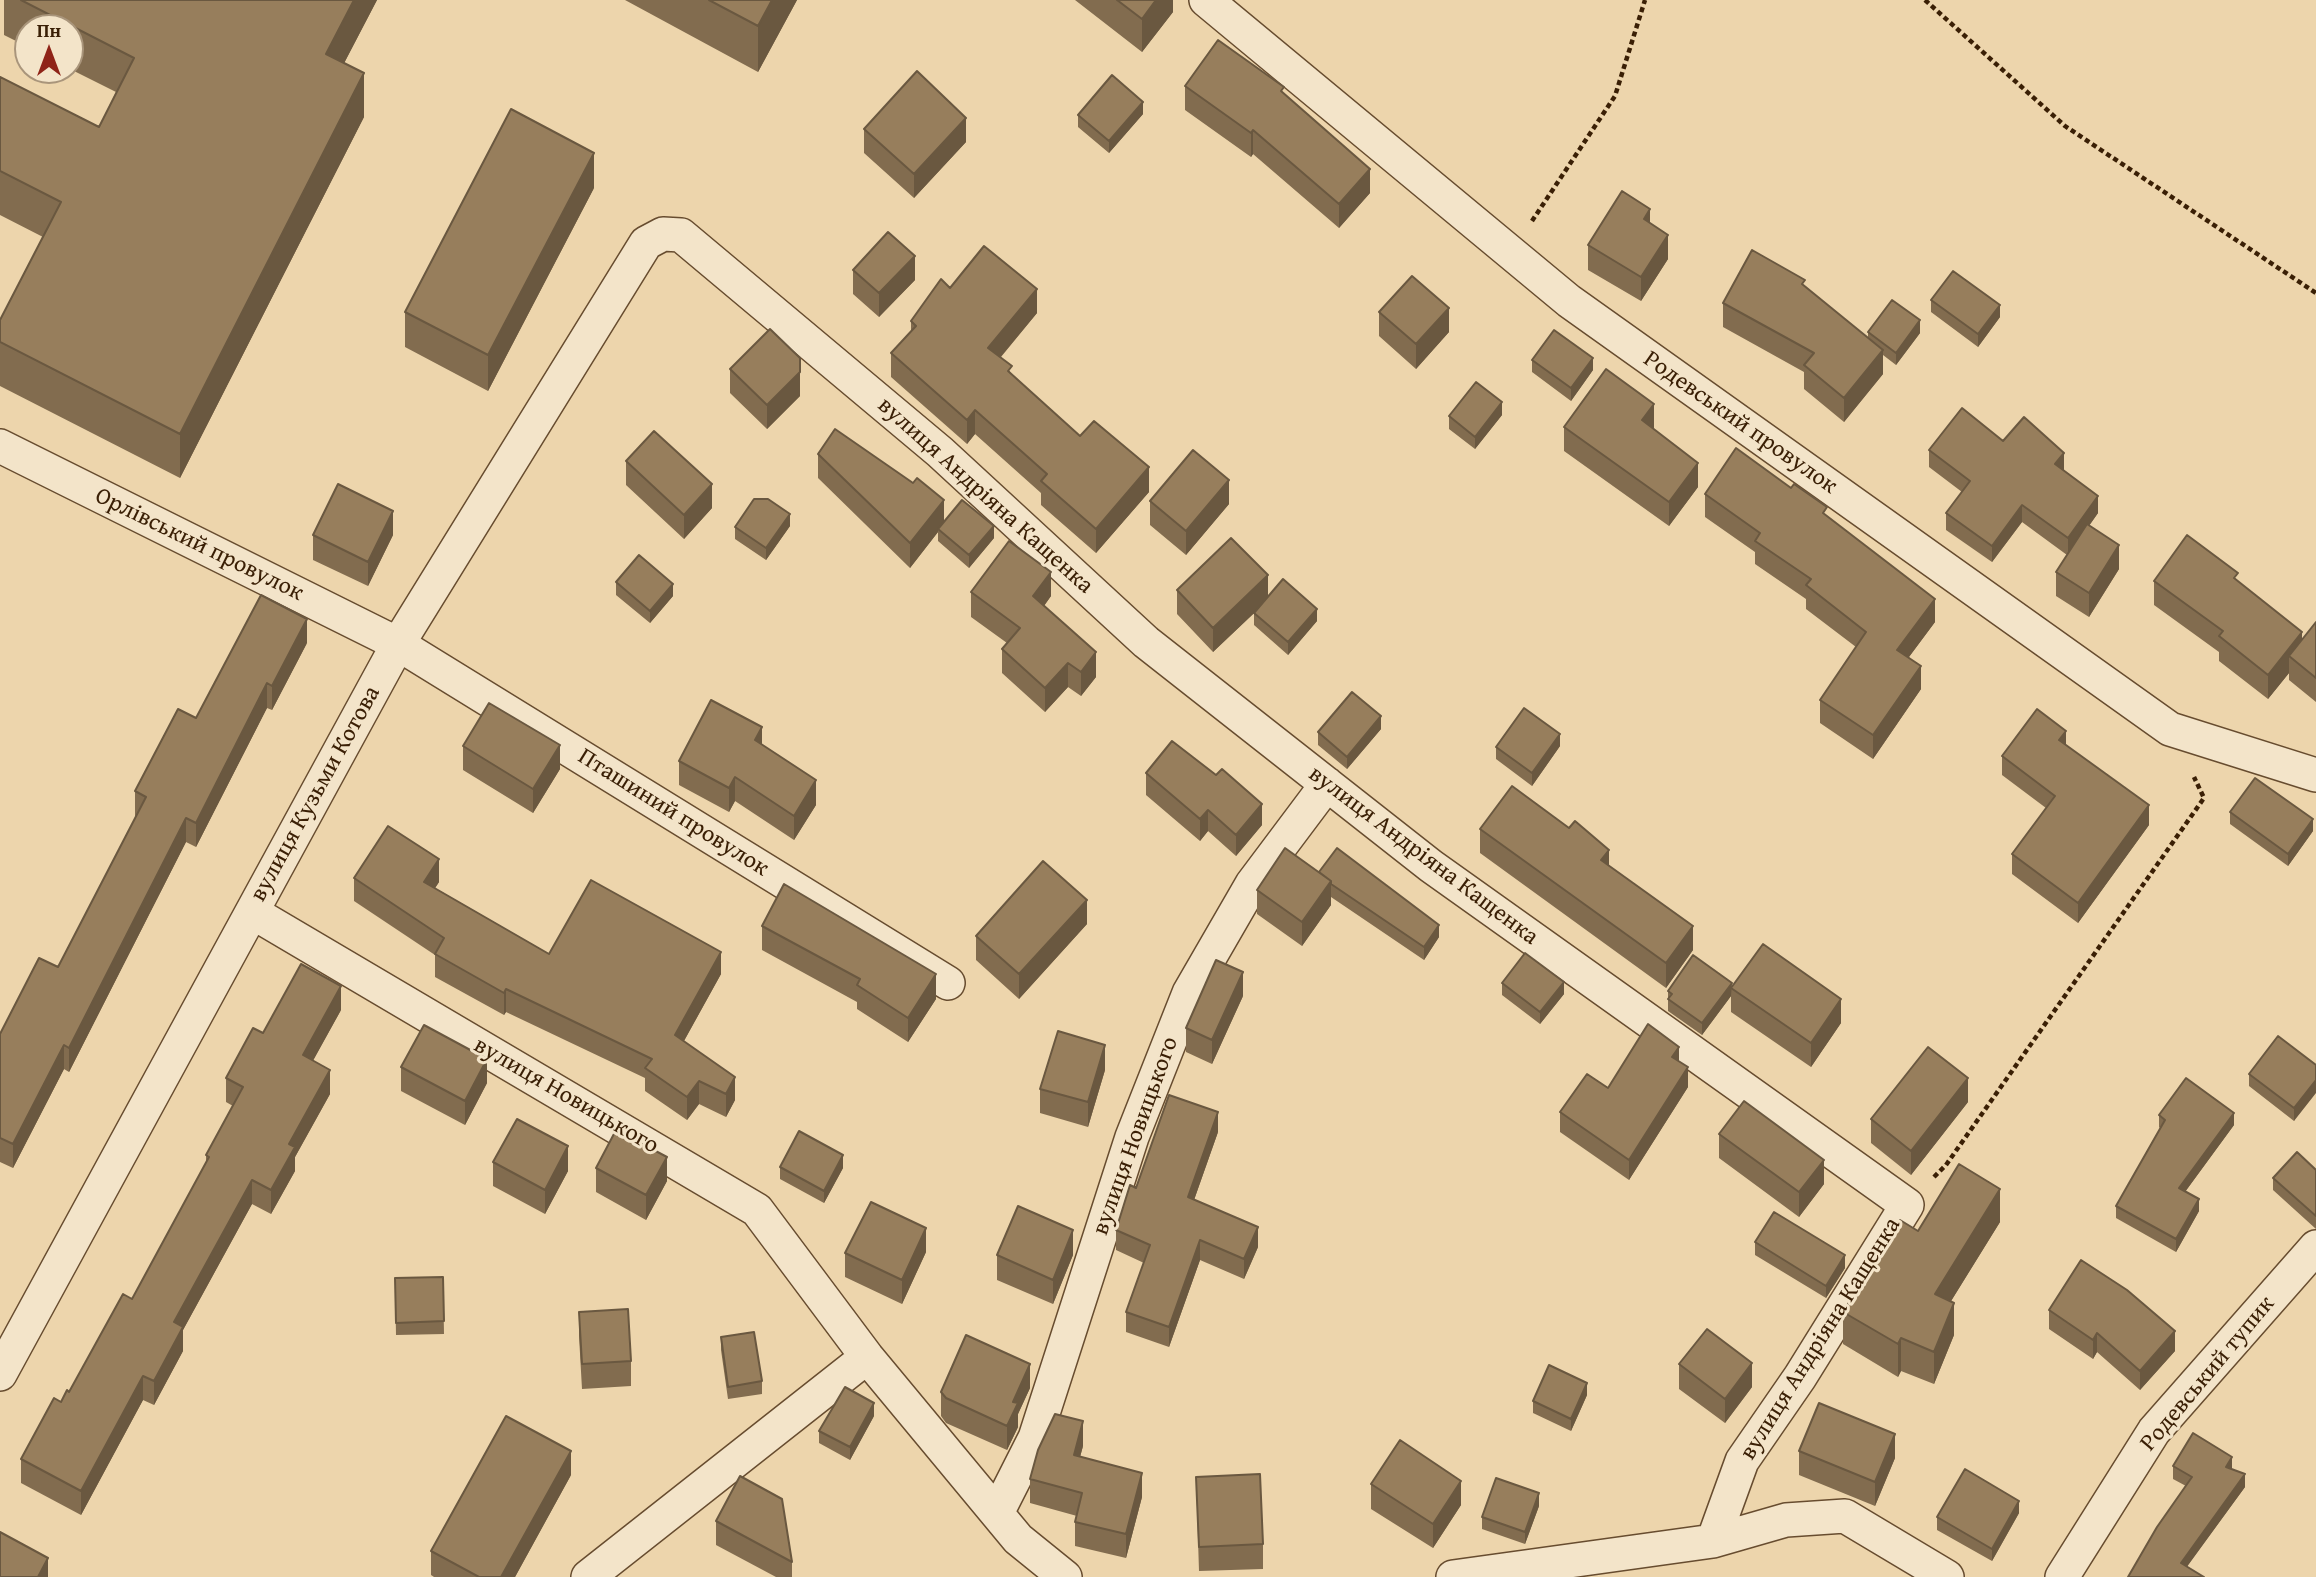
<!DOCTYPE html>
<html>
<head>
<meta charset="utf-8">
<style>
  body { margin:0 }
  #map { position:relative; width:2316px; height:1577px; overflow:hidden; background:#edd5ac; font-family:"Gentium Book Plus",serif }
  canvas { display:block }
  .north { position:absolute; left:14px; top:14px; width:70px; height:70px; box-sizing:border-box; background:#f3e4c9; border:2px solid #a9957b; border-radius:50%; rotate:0deg; font-size:19px; font-weight:700; line-height:28px; text-align:center; color:#3a1f05 }
  .north::after { content:''; display:block; margin:auto; width:24px; height:32px; background:#8f2418; clip-path:polygon(50% 0,100% 100%,50% 72%,0 100%) }
</style>
</head>
<body>
<div id="map">
<canvas width="2316" height="1577"></canvas>
<div class="north">Пн</div>
</div>
<script>
const ctx = document.querySelector('canvas').getContext('2d');
ctx.lineJoin = 'round';
function stroke(path, color, width, dash) { ctx.strokeStyle = color; ctx.lineWidth = width; ctx.lineCap = dash ? 'butt' : 'round'; ctx.setLineDash(dash || []); ctx.stroke(path); }
function fill(path, color) { ctx.fillStyle = color; ctx.fill(path, 'evenodd'); }
function drawText(font, color, halo, rows, align = 'center') {
  ctx.font = font + ' "Gentium Book Plus",serif'; ctx.lineWidth = 6; ctx.setLineDash([]); ctx.textBaseline = 'middle'; ctx.strokeStyle = halo; ctx.fillStyle = color; for (const [text, x, y, turn = 0] of rows) {
    ctx.save(); ctx.translate(x, y); ctx.rotate((+turn || 0) * Math.PI / 180); ctx.textAlign = isNaN(turn) ? turn : align; if (halo) ctx.strokeText(text, 0, 0); ctx.fillText(text, 0, 0); ctx.restore();
  }
}
const street = new Path2D(`
  M1206 0 1569 301 2170 729 2316 775
  M0 446 398 644 948 983
  M252 912 757 1210 867 1357 1018 1539 1065 1577
  M0 1374 398 644 646 243 663 234 681 235 940 452 1146 642 1431 866 1907 1205 1800 1377 1742 1461 1713 1541
  M997 1513 1035 1438 1132 1137 1189 993 1252 884 1327 784
  M588 1577 867 1357
  M1453 1577 1713 1541 1786 1520 1845 1516 1947 1577
  M2062 1577 2154 1431 2316 1247`);
stroke(street, '#674c2f', 36);
stroke(new Path2D(`
  M1925 0 2065 126 2316 293
  M1532 221 1615 96 1645 0
  M1934 1177 1946 1165 2204 798 2194 777`), '#3a1f05', 4.5, [5, 3.5]);
stroke(street, '#f3e4c9', 33);
fill(new Path2D(`
  M4 0H377L344 63 364 117 180 478 0 386V320L43 237 0 215V77L99 127 116 92 70 69V28H28V47L4 35Z
  M625 0H797L758 72Z
  M1075 0H1173V12L1142 52Z
  M1185 86 1284 94 1370 193 1339 228 1253 154 1251 157 1185 110Z
  M1143 114 1109 153 1078 127V115Z
  M864 129 966 142 914 198 864 153Z
  M594 188 488 391 405 347V312Z
  M1650 223 1668 259 1641 301 1588 270V245Z
  M853 270 915 280 879 317 853 294Z
  M1805 286 1868 338V332L1920 333 1896 365 1883 355V374L1844 422 1804 389V372L1723 327V303Z
  M950 288 1037 313 1001 357 1012 375 1080 436 1149 492 1096 553 1041 505V493L975 434 967 444 891 377V353L911 331V321Z
  M1931 300 2000 317 1978 347 1931 312Z
  M1379 312 1449 332 1416 369 1379 336Z
  M1532 360 1593 370 1571 401 1532 372Z
  M730 369 800 396 767 429 730 393Z
  M1502 415 1475 449 1449 429V416Z
  M1564 427 1654 428 1653 429 1698 487 1669 526 1564 451Z
  M2003 441 2064 470 2098 513 2089 526 2119 569 2089 617 2056 596V572L2067 555 2022 522 1992 562 1946 530V513L1962 492 1929 467V450Z
  M818 454 944 521 994 538 969 568 938 541V532L910 568 818 478Z
  M626 461 712 508 684 539 626 485Z
  M1705 494 1827 516 1935 622 1909 657 1921 689 1873 759 1820 723V700L1856 647 1806 609V599L1755 564V552L1705 517Z
  M1150 501 1229 504 1186 555 1150 525Z
  M790 526 766 560 735 539V527Z
  M313 535H393L368 586 313 560Z
  M2154 581H2238L2302 640 2316 622V702L2289 680V673L2268 699 2219 661V652L2154 605Z
  M616 582 673 596 650 623 616 595Z
  M1177 590 1268 597 1317 621 1288 655 1254 625V613L1213 652 1177 614Z
  M971 592 1051 596 1044 606 1096 677 1081 696 1068 687 1045 712 1002 673V649L1007 643 971 617Z
  M307 643 272 710 267 708 196 847 186 842 69 1072 64 1069 13 1168 0 1162V1034L58 967 136 816H135V791Z
  M1381 729 1347 769 1318 745V732Z
  M762 745 816 805 794 840 735 801 729 812 679 785V761Z
  M2066 745 2149 825 2078 923 2012 874V854L2046 808 2002 775V756Z
  M463 746 560 769 533 813 463 770Z
  M1560 746 1532 786 1496 759V747Z
  M1146 773 1262 825 1236 856 1208 831 1200 841 1146 795Z
  M2230 812 2313 831 2288 866 2230 824Z
  M1480 829 1609 866 1693 950 1666 988 1480 853Z
  M1319 872 1439 937 1424 960 1331 897V905L1302 946 1257 914V890Z
  M354 878 439 882 435 888 549 954 721 974 684 1041 735 1100 726 1117 699 1104 687 1120 645 1091V1078L506 1012 504 1015 435 977V955L354 901Z
  M1087 924 1019 999 976 960V936Z
  M762 926 936 999 908 1042 857 1009V1002L762 950Z
  M1502 983 1564 994 1540 1024 1502 995Z
  M1732 988 1841 1023 1811 1067 1731 1012V996L1702 1035 1668 1011V991Z
  M1243 996 1212 1064 1186 1052V1028Z
  M341 1010 313 1060 330 1094 295 1157V1171L271 1214 252 1204 183 1330V1351L154 1405 143 1400 81 1515 21 1483V1459L61 1402 69 1392 132 1299 206 1164V1155L233 1106 226 1102V1078Z
  M1679 1062 1688 1087 1629 1180 1560 1132V1112L1608 1088Z
  M2316 1065 2294 1121 2249 1086V1074Z
  M401 1067 487 1083 465 1125 401 1091Z
  M1105 1070 1088 1127 1040 1113V1089Z
  M1968 1102 1911 1175 1871 1143V1119Z
  M2159 1115 2234 1125 2185 1192 2199 1211 2176 1252 2116 1218V1206L2160 1128 2159 1127Z
  M1218 1132 1194 1200 1258 1247 1244 1279 1200 1260 1169 1347 1126 1332V1312L1144 1263 1116 1250V1230L1136 1188Z
  M1719 1134 1824 1184 1799 1217 1719 1158Z
  M493 1162 568 1171 545 1214 493 1186Z
  M780 1167 843 1168 824 1203 780 1179Z
  M596 1168 667 1181 646 1220 596 1192Z
  M2316 1170V1229L2273 1190V1178Z
  M2000 1222 1951 1301 1954 1335 1934 1384 1901 1371 1898 1377 1843 1344V1312L1918 1231Z
  M1755 1242 1845 1268 1826 1298 1755 1255Z
  M926 1252 902 1304 845 1277V1253Z
  M997 1255H1073L1053 1304 997 1280Z
  M443 1277 444 1334 396 1335 395 1278Z
  M2049 1310 2175 1351 2140 1390 2097 1352 2093 1359 2049 1329Z
  M579 1312 631 1361V1386L582 1389 579 1336Z
  M721 1337 762 1381V1394L728 1399 721 1350Z
  M1679 1364 1752 1387 1725 1423 1679 1389Z
  M1030 1388 1018 1414V1427L1007 1450 946 1423 941 1416V1392Z
  M1587 1395 1571 1431 1533 1413V1401Z
  M874 1416 850 1460 819 1443V1431Z
  M1083 1446 1080 1457 1142 1497 1126 1558 1075 1546V1522L1077 1516 1030 1503V1479Z
  M1799 1451 1895 1458 1875 1506 1799 1475Z
  M2173 1466 2232 1469 2245 1487 2187 1566 2128 1577 2186 1486 2173 1479Z
  M571 1475 515 1577H434L431 1575V1551Z
  M1196 1477 1263 1544V1569L1199 1571Z
  M1371 1484 1461 1505 1433 1548 1371 1509Z
  M1539 1506 1525 1544 1482 1529V1517Z
  M2019 1513 1992 1561 1937 1530V1517Z
  M716 1521 792 1562V1577H776L716 1545Z`), '#826c4f');
fill(new Path2D(`
  M354 0H377L326 98V54Z
  M772 0H797L758 72V26Z
  M1156 0H1173V12L1142 52V19Z
  M364 73V117L180 478V434Z
  M1143 102V114L1109 153V141Z
  M966 118V142L914 198V174Z
  M1253 130V154L1251 157V133Z
  M594 153V188L488 391V355Z
  M1370 169V193L1339 228V204Z
  M1650 209V233L1644 219Z
  M1668 235V259L1641 301V277Z
  M915 256V280L879 317V293Z
  M1037 289V313L988 372V348Z
  M2000 305V317L1978 347V334Z
  M1449 308V332L1416 369V344Z
  M1920 320V333L1896 365V353Z
  M1883 350V374L1844 422V398Z
  M1593 358V370L1571 401V388Z
  M800 372V396L767 429V405Z
  M1502 402V415L1475 449V437Z
  M1654 404V428L1642 444V420Z
  M975 410V434L967 444V420Z
  M2064 453V470L2055 481V464Z
  M1698 463V487L1669 526V502Z
  M1149 467V492L1096 553V529Z
  M1229 480V504L1186 555V531Z
  M712 484V508L684 539V515Z
  M2098 496V513L2068 555V538Z
  M944 500V524L938 529V532L910 568V543Z
  M2022 505V522L1992 562V546Z
  M393 511V535L368 586V562Z
  M790 514V526L766 560V548Z
  M994 526V538L969 568V555Z
  M2119 545V569L2089 617V593Z
  M1051 572V596L1033 621V596Z
  M1268 575V600L1213 652V628Z
  M673 584V596L650 623V611Z
  M1935 599V622L1897 673V650Z
  M1317 609V621L1288 655V642Z
  M307 619V643L272 710V686Z
  M2302 632V656H2289V673L2268 699V675Z
  M1096 652V677L1081 696V672Z
  M1068 663V687L1045 712V688Z
  M1921 666V689L1873 759V735Z
  M267 683V708L196 847V823Z
  M1381 716V729L1347 769V757Z
  M762 727V751L755 740Z
  M2066 731V751L2059 740Z
  M1560 734V746L1532 786V773Z
  M560 745V769L533 813V789Z
  M735 777V801L729 812V788Z
  M816 780V805L794 840V816Z
  M1262 804V825L1236 856V835Z
  M2149 805V825L2078 923V903Z
  M1208 810V831L1200 841V819Z
  M186 818V842L69 1072V1048Z
  M2313 819V831L2288 866V854Z
  M1609 850V874L1601 860Z
  M439 859V882L424 905V882Z
  M1331 881V905L1302 946V922Z
  M1087 900V924L1019 999V974Z
  M1439 925V937L1424 960V947Z
  M1693 926V950L1666 988V963Z
  M721 952V974L675 1057V1035Z
  M1243 972V996L1212 1064V1040Z
  M936 974V999L908 1042V1018Z
  M1564 982V994L1540 1024V1012Z
  M1732 983 1731 996 1702 1035V1023Z
  M341 986V1010L303 1079V1055Z
  M506 989V1012L504 1015V993Z
  M1841 999V1023L1811 1067V1043Z
  M64 1045V1069L13 1168V1144Z
  M1105 1045V1070L1088 1127V1102Z
  M1679 1047V1067L1672 1057Z
  M487 1059V1083L465 1125V1101Z
  M1688 1067V1087L1629 1180V1160Z
  M330 1070V1094L295 1157V1171L271 1214V1190L289 1144Z
  M735 1077V1100L726 1117V1094Z
  M1968 1078V1102L1911 1175V1151Z
  M2316 1080V1093L2294 1121V1108Z
  M699 1081V1104L687 1120V1097Z
  M1218 1112V1132L1188 1217V1197Z
  M2234 1113V1125L2179 1200V1188Z
  M568 1146V1171L545 1214V1190Z
  M843 1155V1168L824 1203V1191Z
  M667 1157V1181L646 1220V1195Z
  M1824 1160V1184L1799 1217V1192Z
  M252 1180V1204L183 1330V1351L154 1405V1381L174 1322Z
  M2000 1189V1222L1935 1327V1294Z
  M2199 1199V1211L2176 1252V1239Z
  M1258 1227V1247L1244 1279V1259Z
  M926 1228V1252L902 1304V1280Z
  M1073 1230V1255L1053 1304V1280Z
  M1200 1240V1260L1169 1347V1327Z
  M1845 1255V1268L1826 1298V1286Z
  M1954 1303V1335L1934 1384V1352Z
  M2175 1331V1351L2140 1390V1371Z
  M2097 1333V1352L2093 1359V1340Z
  M1901 1338V1371L1898 1377V1344Z
  M1752 1363V1387L1725 1423V1399Z
  M1030 1364V1388L1018 1414V1427L1007 1450V1426L1013 1402Z
  M143 1376V1400L81 1515V1491Z
  M1587 1383V1395L1571 1431V1419Z
  M874 1403V1416L850 1460V1447Z
  M1083 1421V1446L1074 1479V1455Z
  M1895 1434V1458L1875 1506V1482Z
  M571 1451V1475L515 1577H501Z
  M2232 1457V1469L2226 1467Z
  M1142 1473V1497L1126 1558V1534Z
  M2245 1474V1487L2181 1575V1563Z
  M1461 1481V1505L1433 1548V1524Z
  M1539 1493V1506L1525 1544V1532Z
  M2019 1501V1513L1992 1561V1549Z
  M48 1558V1577H38Z`), '#6a5840');
const building = new Path2D(`
  M21 0H354L326 54 364 73 180 434 0 342V320L61 202 0 171V77L99 127 134 58Z
  M709 0H772L758 26Z
  M1117 0H1156L1142 19Z
  M1218 40 1284 87 1281 91 1370 169 1339 204 1253 130 1251 133 1185 86Z
  M917 71 966 118 914 174 864 129Z
  M1112 75 1143 102 1109 141 1078 115Z
  M511 109 594 153 488 355 405 312Z
  M1622 191 1650 209 1644 219 1668 235 1641 277 1588 245Z
  M888 232 915 256 879 293 853 270Z
  M984 246 1037 289 988 348 1012 366 1008 371 1080 436 1094 421 1149 467 1096 529 1041 481 1047 474 975 410 967 420 891 353 916 326 911 321 941 279 950 288Z
  M1752 250 1805 280 1802 284 1883 350 1844 398 1804 365 1814 353 1723 303Z
  M1953 271 2000 305 1978 334 1931 300Z
  M1412 276 1449 308 1416 344 1379 312Z
  M1892 300 1920 320 1896 353 1868 332Z
  M770 329 800 358V372L767 405 730 369Z
  M1554 330 1593 358 1571 388 1532 360Z
  M1606 369 1654 404 1642 420 1698 463 1669 502 1564 427Z
  M1476 382 1502 402 1475 437 1449 416Z
  M1962 408 2003 441 2024 417 2064 453 2055 464 2098 496 2068 538 2022 505 1992 546 1946 513 1970 481 1929 450Z
  M835 429 913 483 917 478 944 500 910 543 818 454Z
  M654 431 712 484 684 515 626 461Z
  M1736 448 1791 488 1794 484 1827 507 1823 513 1935 599 1897 650 1921 666 1873 735 1820 700 1866 632 1806 585 1811 579 1755 541 1760 533 1705 494Z
  M1193 450 1229 480 1186 531 1150 501Z
  M338 484 393 511 368 562 313 535Z
  M754 499H768L790 514 766 548 735 527Z
  M962 500 994 526 969 555 938 529Z
  M2087 524 2119 545 2089 593 2056 572Z
  M2187 535 2238 573 2234 578 2302 632 2268 675 2219 636 2223 631 2154 581Z
  M1231 538 1268 575 1213 628 1177 590Z
  M1009 541 1051 572 1033 596 1096 652 1081 672 1068 663 1045 688 1002 649 1020 628 971 592Z
  M639 555 673 584 650 611 616 582Z
  M1283 579 1317 609 1288 642 1254 613Z
  M261 595 307 619 272 686 267 683 196 823 186 818 69 1048 64 1045 13 1144 0 1138V1034L39 958 58 967 146 797 135 791 178 709 196 718Z
  M2316 622V678L2289 656Z
  M1352 692 1381 716 1347 757 1318 732Z
  M711 700 762 727 755 740 816 780 794 816 735 777 729 788 679 761Z
  M489 703 560 745 533 789 463 746Z
  M1524 708 1560 734 1532 773 1496 747Z
  M2037 709 2066 731 2059 740 2149 805 2078 903 2012 854 2055 796 2002 756Z
  M1172 741 1216 775 1222 769 1262 804 1236 835 1208 810 1200 819 1146 773Z
  M2255 778 2313 819 2288 854 2230 812Z
  M1512 786 1569 828 1575 821 1609 850 1601 860 1693 926 1666 963 1480 829Z
  M388 826 439 859 424 882 549 954 591 880 721 952 675 1035 735 1077 726 1094 699 1081 687 1097 645 1068 652 1059 506 989 504 993 435 954 444 938 354 878Z
  M1285 848 1331 881 1302 922 1257 890Z
  M1337 848 1439 925 1424 947 1331 884V881L1319 872Z
  M1043 861 1087 900 1019 974 976 936Z
  M784 884 936 974 908 1018 857 985 860 979 762 926Z
  M1763 944 1841 999 1811 1043 1731 988Z
  M1525 953 1564 982 1540 1012 1502 983Z
  M1693 955 1732 983 1702 1023 1668 999 1672 994 1668 991Z
  M1216 960 1243 972 1212 1040 1186 1028Z
  M301 964 341 986 303 1055 330 1070 289 1144 295 1147 271 1190 252 1180 174 1322 183 1327 154 1381 143 1376 81 1491 21 1459 54 1398 61 1402 67 1390 69 1392 123 1294 132 1299 209 1157 206 1155 243 1087 226 1078 253 1028 263 1033Z
  M1648 1024 1679 1047 1672 1057 1688 1067 1629 1160 1560 1112 1587 1074 1608 1088Z
  M424 1025 487 1059 465 1101 401 1067Z
  M1058 1031 1105 1045 1088 1102 1040 1089Z
  M2278 1036 2316 1065V1080L2294 1108 2249 1074Z
  M1928 1047 1968 1078 1911 1151 1871 1119Z
  M2186 1078 2234 1113 2179 1188 2199 1199 2176 1239 2116 1206 2165 1120 2159 1115Z
  M1169 1095 1218 1112 1188 1197 1258 1227 1244 1259 1200 1240 1169 1327 1126 1312 1150 1245 1116 1230 1130 1185 1136 1188Z
  M1744 1101 1824 1160 1799 1192 1719 1134Z
  M517 1119 568 1146 545 1190 493 1162Z
  M616 1130 667 1157 646 1195 596 1168Z
  M799 1131 843 1155 824 1191 780 1167Z
  M2297 1152 2316 1170V1216L2273 1178Z
  M1959 1164 2000 1189 1935 1294 1954 1303 1934 1352 1901 1338 1898 1344 1843 1312 1900 1220 1918 1231Z
  M871 1202 926 1228 902 1280 845 1253Z
  M1018 1206 1073 1230 1053 1280 997 1255Z
  M1774 1212 1845 1255 1826 1286 1755 1242Z
  M2081 1260 2127 1290 2175 1331 2140 1371 2097 1333 2093 1340 2049 1310Z
  M443 1277 444 1321 396 1323 395 1278Z
  M628 1309 631 1361 582 1364 579 1312Z
  M1707 1329 1752 1363 1725 1399 1679 1364Z
  M754 1332 762 1381 728 1387 721 1337Z
  M966 1335 1030 1364 1013 1402 1018 1403 1007 1426 946 1398 941 1392Z
  M1549 1365 1587 1383 1571 1419 1533 1401Z
  M845 1387 874 1403 850 1447 819 1431Z
  M1819 1403 1895 1434 1875 1482 1799 1451Z
  M1055 1414 1083 1421 1074 1455 1142 1473 1126 1534 1075 1522 1082 1493 1030 1479 1038 1450Z
  M506 1416 571 1451 501 1577H479L431 1551Z
  M2193 1433 2232 1457 2226 1467 2245 1474 2181 1563 2204 1577H2128L2157 1527 2192 1477 2173 1466Z
  M1400 1440 1461 1481 1433 1524 1371 1484Z
  M1965 1469 2019 1501 1992 1549 1937 1517Z
  M1260 1474 1263 1544 1199 1547 1196 1477Z
  M740 1476 782 1499 792 1562 716 1521Z
  M1496 1478 1539 1493 1525 1532 1482 1517Z
  M0 1532 48 1558 38 1577H0Z`);
fill(building, '#977e5c');
stroke(building, '#6a5840', 2);
drawText('24px', '#3a1f05', '#f3e4c9', [
  ["Родевський провулок",1740,423,35],
  ["вулиця Андріяна Кащенка",985,496,42],
  ["Орлівський провулок",199,545,26],
  ["вулиця Кузьми Котова",316,794,-61],
  ["Пташиний провулок",673,813,32],
  ["вулиця Андріяна Кащенка",1423,856,37],
  ["вулиця Новицького",566,1096,30],
  ["вулиця Новицького",1136,1136,-70],
  ["вулиця Андріяна Кащенка",1821,1339,-58],
  ["Родевський тупик",2208,1374,-50]
]);
</script>
</body>
</html>
